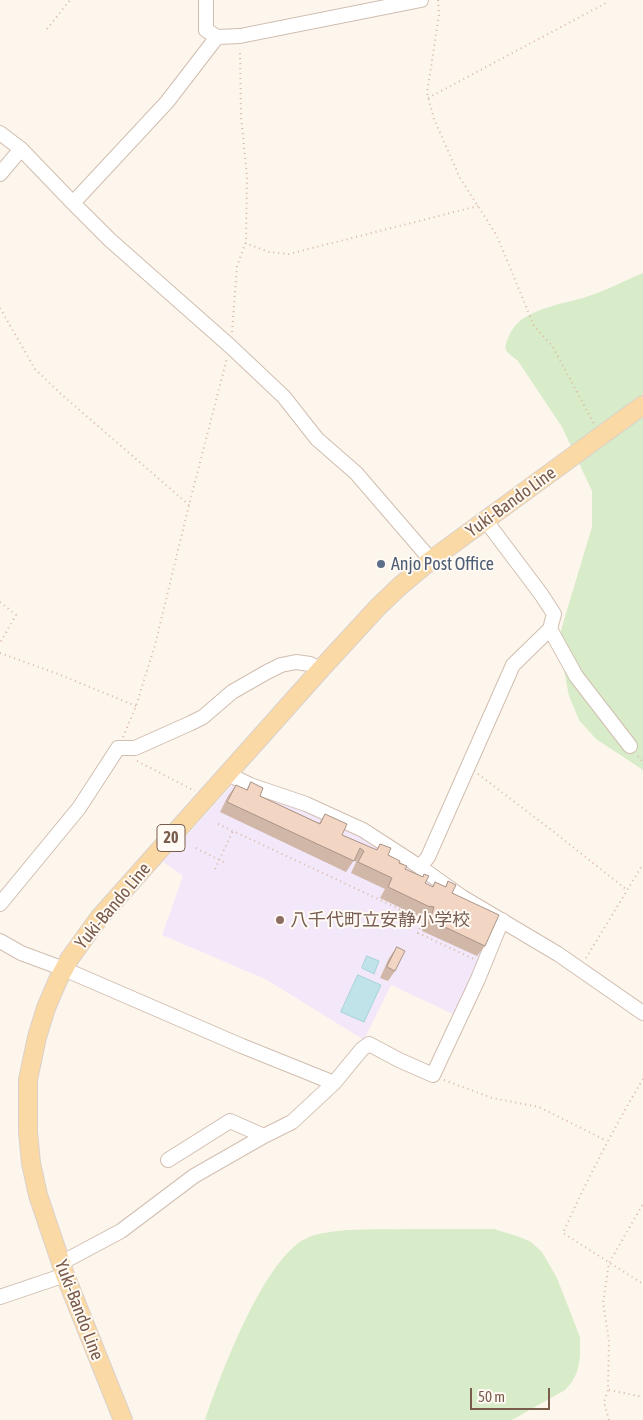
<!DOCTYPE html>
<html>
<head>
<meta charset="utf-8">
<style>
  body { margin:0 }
  #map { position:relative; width:643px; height:1420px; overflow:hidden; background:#fdf6ec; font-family:"Asap Condensed",sans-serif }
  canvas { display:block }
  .scale { position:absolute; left:470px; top:1388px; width:80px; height:22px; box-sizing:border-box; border:2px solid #7a5c4d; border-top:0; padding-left:6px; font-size:15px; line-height:18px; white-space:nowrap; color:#7a5c4d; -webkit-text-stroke:4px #fffaf3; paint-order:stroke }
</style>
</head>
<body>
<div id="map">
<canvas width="643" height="1420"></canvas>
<div class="scale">50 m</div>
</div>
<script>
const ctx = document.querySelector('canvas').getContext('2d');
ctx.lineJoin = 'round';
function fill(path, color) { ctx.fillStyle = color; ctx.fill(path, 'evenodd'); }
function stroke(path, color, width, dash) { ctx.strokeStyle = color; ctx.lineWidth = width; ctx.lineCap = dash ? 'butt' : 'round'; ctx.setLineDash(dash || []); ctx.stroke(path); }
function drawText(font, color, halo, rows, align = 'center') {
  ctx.font = font + ' "Asap Condensed","Noto Sans JP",sans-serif'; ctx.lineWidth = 4; ctx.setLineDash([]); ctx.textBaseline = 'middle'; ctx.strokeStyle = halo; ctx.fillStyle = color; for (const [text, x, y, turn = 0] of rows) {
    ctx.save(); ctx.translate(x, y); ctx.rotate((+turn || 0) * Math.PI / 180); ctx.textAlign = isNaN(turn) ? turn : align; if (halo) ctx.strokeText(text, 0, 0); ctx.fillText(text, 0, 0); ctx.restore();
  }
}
fill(new Path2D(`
  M233 784 256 794 310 812 358 836 395 856 429 883 497 922 455 1015 391 985 364 1040 267 980 162 935 183 876 163 862Z`), '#f3e8fa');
fill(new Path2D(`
  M643 273V770L596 739 579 720 569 696 559 645 561 630 592 527V491L562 427 518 361 507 352 505 347C507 339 510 332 515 326 528 309 566 303 586 297 605 291 624 281 643 273Z
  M407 1229H494L520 1237 531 1242 542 1252 557 1278 580 1337V1357L577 1372 572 1382 565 1390 512 1420H205C220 1376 265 1254 309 1237 335 1227 379 1230 407 1229Z`), '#d8ecc9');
const water = new Path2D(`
  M367 956 379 961 374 974 362 968Z
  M358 975 381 985 364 1022 341 1012Z`);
fill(water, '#bfe3e8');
stroke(water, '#a5d3da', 1);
const minor = new Path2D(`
  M206 0V30L217 37 240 36 421 0
  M0 133 21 149 73 203 110 240 230 346 284 397 317 439 356 473 431 560
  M0 174 21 149
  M73 203 167 102 217 37
  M486 521 541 594 554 614 550 629 576 676 630 746
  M228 774 250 785 306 804 363 830 420 867 428 857 513 665 550 629
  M420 867 462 897 558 954 643 1013
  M0 904 79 808 118 748H135L191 723 203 717 232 692 267 672 281 665 296 662 310 664 321 669
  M0 941 21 953 64 969 242 1046 334 1083
  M264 1136 292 1122 334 1083 362 1049 369 1044 399 1060 433 1075 478 979 502 920
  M61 1263 121 1231 194 1176 264 1136 230 1121 168 1160
  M0 1297 65 1275`);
const major = new Path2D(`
  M123 1420 65 1275 38 1195 31 1163 28 1132V1080L37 1037 46 1008 58 980 70 958 99 918 321 669 378 607 400 586 431 560 643 405`);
stroke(minor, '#d1beb0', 16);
stroke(major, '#dad1cd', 20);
stroke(new Path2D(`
  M438 0 439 15 427 93 434 119 460 178 497 236 534 326 553 347 594 424
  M47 29 70 0
  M428 98 608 2
  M245 243 269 252 289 254 478 206
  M0 308 35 369 61 394 189 505
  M232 332 237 266 246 242 247 176 241 116 240 49
  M0 602 16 615 0 643
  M0 653 58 674 136 706
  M123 737 136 706 155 645 189 505 227 358
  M638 756 643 762
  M137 761 195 791
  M478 774 554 832 627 890
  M218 824 423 920 418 933 474 959
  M196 848 227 864
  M215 869 233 831
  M586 958 643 864
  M643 1079C613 1129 587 1180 563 1233L643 1284
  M444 1080 492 1098 539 1107 607 1141
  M609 1390 643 1397
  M609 1420 604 1402 608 1390 609 1341 603 1303 609 1263 643 1204`), '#d9b8a5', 2, [1, 4]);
stroke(minor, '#fff', 14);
stroke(major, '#fbd9a5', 18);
fill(new Path2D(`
  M251 782 260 796 319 823 325 814 342 835 376 850 380 844 388 855 399 863 405 869 422 877 424 874 425 883 432 887 435 882 445 887 448 881 452 893 485 946 477 956 422 931 426 918 423 917 422 918 380 898 385 889 351 873 356 862 354 860 346 872 220 812 228 796 236 785 246 790Z
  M397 947 395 971 388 981 380 978 389 958Z`), '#d1b7a8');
const building = new Path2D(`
  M251 782 263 788 260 796 320 824 325 814 347 824 342 835 377 850 380 844 391 848 388 855 400 861 399 863 407 866 405 869 423 877 424 874 429 876 425 883 433 887 435 882 446 887 448 881 456 885 452 893 499 915 485 946 430 920 434 907 430 906V907L388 887 392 878 358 862 364 851 360 848 354 861 227 802 236 785 247 790Z
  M397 947 405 951 395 971 387 967Z`);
fill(building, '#f3d5c3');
stroke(building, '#aa9588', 1);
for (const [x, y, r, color] of [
  [381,564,5,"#5c6f8a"],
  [280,920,5,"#8d6e63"]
]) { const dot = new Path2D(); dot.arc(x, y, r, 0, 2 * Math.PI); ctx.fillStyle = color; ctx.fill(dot); stroke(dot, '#fffaf3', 2); }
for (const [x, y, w] of [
  [171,838,28]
]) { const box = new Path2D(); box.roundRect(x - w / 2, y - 13.5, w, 27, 4); ctx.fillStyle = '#fffaf3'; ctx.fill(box); stroke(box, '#7a5c4d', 1); }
drawText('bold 16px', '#7a5c4d', null, [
  ["20",171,838]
]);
drawText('18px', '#7a5c4d', '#fffaf3', [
  ["Yuki-Bando Line",511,502,-36],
  ["Yuki-Bando Line",113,906,-50],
  ["Yuki-Bando Line",79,1310,69]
]);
drawText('18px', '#4e5e75', '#fffaf3', [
  ["Anjo Post Office",391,564]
], 'left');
drawText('18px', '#785e54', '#fffaf3', [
  ["八千代町立安静小学校",290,920]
], 'left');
</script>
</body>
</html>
